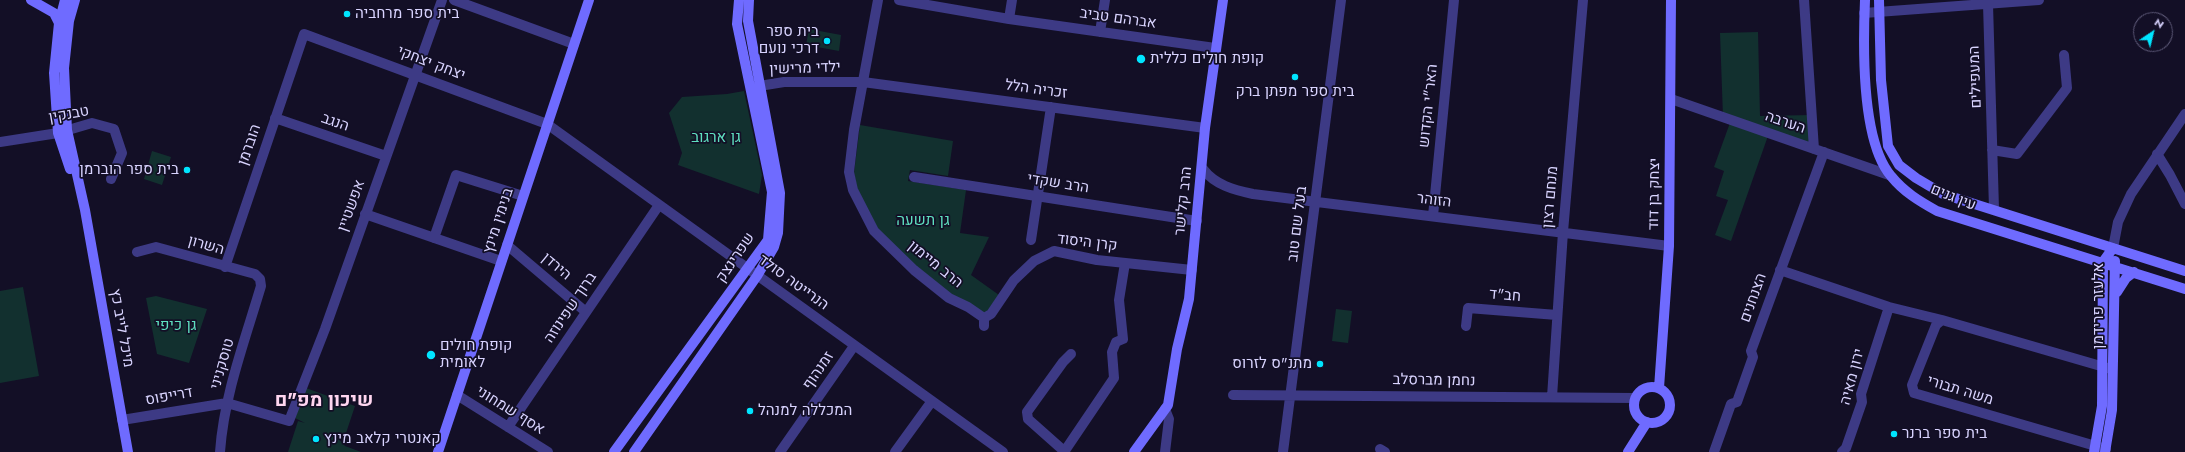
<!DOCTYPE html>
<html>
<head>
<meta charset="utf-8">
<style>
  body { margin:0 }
  #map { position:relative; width:2185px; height:452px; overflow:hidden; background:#130f26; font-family:Jost,sans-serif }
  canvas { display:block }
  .north { position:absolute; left:2133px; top:12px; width:40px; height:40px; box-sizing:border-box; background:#130f26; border:1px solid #625e7d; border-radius:50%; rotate:35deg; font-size:11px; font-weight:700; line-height:16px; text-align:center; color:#d9d4ff }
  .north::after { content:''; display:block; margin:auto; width:14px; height:18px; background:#00e5ff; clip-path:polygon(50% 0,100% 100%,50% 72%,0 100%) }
</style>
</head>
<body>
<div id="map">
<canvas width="2185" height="452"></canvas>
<div class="north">N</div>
</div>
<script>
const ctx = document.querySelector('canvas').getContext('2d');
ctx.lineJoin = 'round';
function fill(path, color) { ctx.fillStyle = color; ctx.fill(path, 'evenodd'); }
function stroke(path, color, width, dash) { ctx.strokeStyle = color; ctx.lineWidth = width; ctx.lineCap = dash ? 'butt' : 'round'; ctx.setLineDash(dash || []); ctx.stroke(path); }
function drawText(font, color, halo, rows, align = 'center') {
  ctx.font = font + ' Jost,Heebo,sans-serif'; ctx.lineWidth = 3.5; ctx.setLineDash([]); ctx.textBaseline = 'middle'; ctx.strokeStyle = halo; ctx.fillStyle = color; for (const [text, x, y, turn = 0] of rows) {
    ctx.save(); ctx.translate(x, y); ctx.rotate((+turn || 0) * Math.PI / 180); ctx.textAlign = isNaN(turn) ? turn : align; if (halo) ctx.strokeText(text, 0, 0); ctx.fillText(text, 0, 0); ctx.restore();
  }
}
fill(new Path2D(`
  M809 29 841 35 839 51 806 45Z
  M1758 32 1760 116 1812 115 1814 149 1769 133 1731 241 1715 235 1728 200 1716 196 1724 171 1714 167 1731 120 1723 117 1720 33Z
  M744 91 762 175 759 194 678 165 682 153 669 113 682 97 727 94Z
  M860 125 953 141 948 176 910 170 908 181 966 190 960 233 989 237 971 275 999 295 985 314 951 295 917 269 877 229 857 188 854 173Z
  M152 151 171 157 162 185 144 179Z
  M23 287 39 376 0 383V291Z
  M156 296 207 309 189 363 157 354 146 298Z
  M1336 309 1352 311 1348 343 1332 341Z
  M306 388 355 406 344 439 337 437 345 446 361 452H288L298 421 305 423 295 418Z`), '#12302f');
stroke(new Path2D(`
  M454 0 574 44
  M878 0 854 130 849 172 853 190 874 231 914 270 949 298 968 307 984 318V326
  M899 0 1009 19 1215 48
  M1804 0 1814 149
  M1988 4 1994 209
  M1864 13 2039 0
  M1009 19 1012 0
  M1100 32 1105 0
  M753 87 784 82H863L1205 128
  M1671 99 1889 175
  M275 118 386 156
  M0 142 58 133 92 123 114 129 122 153 111 179
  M1992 150 2017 154 2067 88 2064 55
  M2157 154 2170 175 2185 204
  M1203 169C1215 185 1234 190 1253 194L1669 246
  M914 177 1197 221
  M365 214 501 261
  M1433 216 1454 0
  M434 238 456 175 523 196
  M1031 240 1051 107
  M507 245 586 312
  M2113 248 2118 222 2131 194 2185 114
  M137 252 156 247 255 274 260 279 261 286C245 340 224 395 220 452
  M225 267 304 34 547 124 1003 452
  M1780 270 1889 307 1942 320
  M984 318 991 314 1014 280 1034 261 1054 251 1097 260 1192 270
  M1466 326 1468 308 1557 315
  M457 395 548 452
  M1233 395 1635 398
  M1552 397 1563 232 1583 0
  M122 420 227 403 289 421 325 329 442 0
  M508 427 659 205
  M1380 449 1385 452
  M2106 449 1914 393 1912 385 1936 325 1942 320 2111 369
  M1064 451 1028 419 1027 412 1063 362 1071 354
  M780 452 854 346
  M895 452 932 401
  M1064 452 1114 378 1112 352 1116 342 1123 339 1119 300 1125 263
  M1165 452 1169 419 1165 409
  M1283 452 1341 0
  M1714 452 1731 404 1737 402 1753 357 1751 351 1824 152
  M1842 452 1846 448 1862 402 1861 394 1889 307`), '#3d3a85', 10);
stroke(new Path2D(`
  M31 0 54 13 59 23
  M65 0 59 23 54 73 58 133 70 169
  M75 0 69 21 64 68 67 130 85 210 128 452
  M1865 0C1863 46 1861 141 1891 176 1904 192 1919 201 1937 211L2185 289
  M1879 0 1881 80 1888 146 1899 165 1916 178 1943 194 2185 271
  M2117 292 2126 278 2134 272
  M1634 405a18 18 0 1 1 36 0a18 18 0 1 1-36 0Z
  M1659 388 1669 246 1671 0
  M438 452 589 0
  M614 452 768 240 772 192 737 24 739 0
  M634 452 757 276 774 247 778 233 780 193 748 21 749 0
  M1134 452 1168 405 1177 349 1189 299 1205 128 1223 0
  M1628 452 1647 422
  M2094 452 2102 406 2103 262 2113 248
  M2105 452 2112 410 2115 261`), '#6f6bff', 10);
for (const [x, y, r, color] of [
  [347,14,4,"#00e5ff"],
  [827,41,4,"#00e5ff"],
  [1141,59,5,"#00e5ff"],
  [1295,77,4,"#00e5ff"],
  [187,170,4,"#00e5ff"],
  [431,355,5,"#00e5ff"],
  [1320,364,4,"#00e5ff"],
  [750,411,4,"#00e5ff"],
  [1894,434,4,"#00e5ff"],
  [316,439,4,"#00e5ff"]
]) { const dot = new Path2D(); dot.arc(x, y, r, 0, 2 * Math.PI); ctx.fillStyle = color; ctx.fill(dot); stroke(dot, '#130f26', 1.5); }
drawText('15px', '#d9d4ff', '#130f26', [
  ["בית ספר מרחביה",355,14],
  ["בית ספר",819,32,"right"],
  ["דרכי נועם",819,49,"right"],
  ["קופת חולים כללית",1150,59],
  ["בית ספר מפתן ברק",1295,92,"center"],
  ["בית ספר הוברמן",179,170,"right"],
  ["קופת חולים",440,346],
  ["לאומית",440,363],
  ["מתנ\"ס לזרוס",1312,364,"right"],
  ["המכללה למנהל",758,411],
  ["בית ספר ברנר",1902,434],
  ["קאנטרי קלאב מינץ",324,439]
], 'left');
drawText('15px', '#d9d4ff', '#130f26', [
  ["אברהם טביב",1118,19,8],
  ["יצחק יצחקי",431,64,21],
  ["ילדי מרישין",805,69,-2],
  ["המעפילים",1976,77,-92],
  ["זכריה הלל",1036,90,8],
  ["האר\"י הקדוש",1429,106,-84],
  ["טבנקין",69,115,-10],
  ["הנגב",335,123,19],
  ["הערבה",1785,123,19],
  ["הוברמן",250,145,-71],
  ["הרב שקדי",1058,184,9],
  ["יצחק בן דוד",1655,194,-89],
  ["מנחם רצון",1551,197,-85],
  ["עין גנים",1953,198,22],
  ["הרב קלישר",1184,201,-84],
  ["הזוהר",1434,201,7],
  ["אפשטיין",352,206,-70],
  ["בנימין מינץ",499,221,-72],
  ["בעל שם טוב",1298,224,-83],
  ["קרן היסוד",1087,243,7],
  ["השרון",206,246,16],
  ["שפרינצק",736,258,-56],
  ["הרב מיימון",935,265,39],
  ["הירדן",556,267,40],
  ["הנרייטה סולד",793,283,36],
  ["חב\"ד",1505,296,5],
  ["הצנחנים",1754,298,-70],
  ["אלעזר פרידמן",2099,306,-90],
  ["ברוך שפינוזה",571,308,-56],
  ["מיכל לייב כץ",121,328,80],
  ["טוסקניני",223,364,-74],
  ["זמנהוף",819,371,-55],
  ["ירון מאיה",1853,377,-75],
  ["נחמן מברסלב",1434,381,1],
  ["משה תבורי",1960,391,17],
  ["דרייפוס",169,397,-10],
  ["אסף שמחוני",510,411,32]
]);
drawText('15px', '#5fe0c0', '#130f26', [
  ["גן ארגוב",716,138],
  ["גן תשעה",923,221],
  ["גן כיפי",176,326]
]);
drawText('bold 19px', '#ffd6f0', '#130f26', [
  ["שיכון מפ\"ם",324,401]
]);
</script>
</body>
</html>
